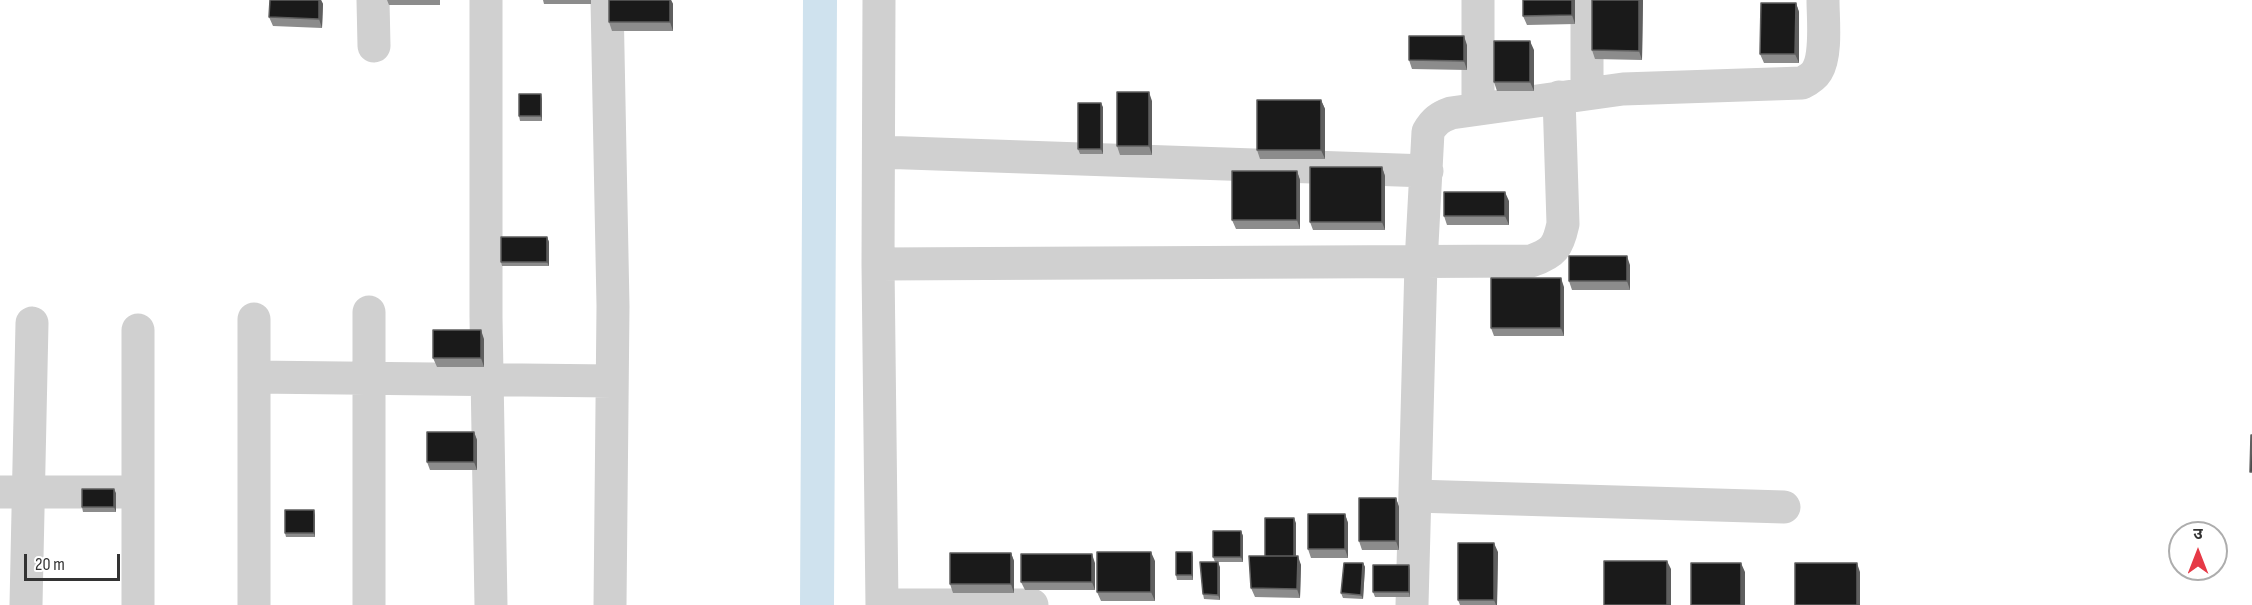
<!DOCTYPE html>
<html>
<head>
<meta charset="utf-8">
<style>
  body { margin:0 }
  #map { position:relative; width:2252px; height:605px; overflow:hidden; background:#fff; font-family:"Sofia Sans Condensed","Noto Sans Devanagari",sans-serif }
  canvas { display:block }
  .north { position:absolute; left:2168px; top:521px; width:60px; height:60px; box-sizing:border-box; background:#fff; border:2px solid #adadad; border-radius:50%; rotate:0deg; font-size:16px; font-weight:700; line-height:24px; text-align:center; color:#333 }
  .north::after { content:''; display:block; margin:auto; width:21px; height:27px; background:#e63946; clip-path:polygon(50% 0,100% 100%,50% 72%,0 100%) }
  .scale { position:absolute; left:24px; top:554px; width:96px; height:27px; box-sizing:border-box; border:3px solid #333; border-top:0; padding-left:8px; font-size:18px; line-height:21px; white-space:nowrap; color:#333; -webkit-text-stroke:4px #fff; paint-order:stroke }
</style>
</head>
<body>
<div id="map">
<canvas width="2252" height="605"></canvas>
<div class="north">उ</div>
<div class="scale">20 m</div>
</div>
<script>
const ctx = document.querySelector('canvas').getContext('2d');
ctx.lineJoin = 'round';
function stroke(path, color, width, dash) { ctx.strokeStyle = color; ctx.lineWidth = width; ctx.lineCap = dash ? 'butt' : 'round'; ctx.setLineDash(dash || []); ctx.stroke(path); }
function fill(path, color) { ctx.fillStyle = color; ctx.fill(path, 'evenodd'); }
stroke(new Path2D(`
  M817 605 820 0`), '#cfe2ee', 34);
stroke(new Path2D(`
  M373 0 374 46
  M486 0V317L491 605
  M607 0 613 306 610 605
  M879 0 878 264 882 605
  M1478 0V109
  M1587 93V0
  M879 152 1427 171
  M878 264 1531 261C1554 253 1558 247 1563 224L1559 97
  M369 312V605
  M254 319V605
  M138 330V605
  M254 377 612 381
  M0 492H127
  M1415 496 1784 507
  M26 605 32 323
  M882 605H1032
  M1412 605 1421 263 1428 132C1434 121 1440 117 1451 113L1623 89 1802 83C1808 80 1814 76 1817 71 1827 55 1823 19 1823 0`), '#d0d0d0', 33);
fill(new Path2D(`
  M270 0H321L323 4 322 28 273 26 269 17Z
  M387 0H440V5H389Z
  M543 0H591V4H544Z
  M609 0H671L673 4V31H612L609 22Z
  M1523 0H1575V24L1527 25 1523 16Z
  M1643 0 1642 60 1595 59 1592 50Z
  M1796 3 1799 12V63H1764L1760 54Z
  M1467 45V70L1412 69 1409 60Z
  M1534 50V91H1497L1494 82Z
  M542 99V121H520L519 116Z
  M1321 100 1325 109V159H1260L1257 150Z
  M1152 101V155H1120L1117 146Z
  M1103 107V154H1080L1078 149Z
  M1382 167 1385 176V230H1313L1310 222Z
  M1297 171 1300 180V229H1236L1232 220Z
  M1509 201V225H1447L1444 216Z
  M547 237 549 242V266H502L501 262Z
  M1630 265V290H1572L1569 281Z
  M1564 287V336H1494L1491 328Z
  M484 339V367H437L433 358Z
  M474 432 477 440V470H430L427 462Z
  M116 493V512H83L82 507Z
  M1396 498 1399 507V550H1362L1359 541Z
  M1345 514 1348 523V558H1311L1308 549Z
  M315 515V537H286L285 533Z
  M1296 523V556L1301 565 1300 598 1255 597 1251 588 1265 556Z
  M1241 531 1243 536V562H1215L1213 557Z
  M1498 552 1497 605H1460L1458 600Z
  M1011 553 1014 561V593H953L950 584Z
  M1193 557V580H1177L1176 575Z
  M1155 561V601H1101L1097 592Z
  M1095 563V590H1025L1021 582Z
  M1363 563 1365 567 1363 599 1343 598 1341 593Z
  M1220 567V600L1204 599 1203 594Z
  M1410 570V597H1375L1373 592Z`), '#8c8c8c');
fill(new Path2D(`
  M319 0H321L323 4 322 28 319 19Z
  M670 0H671L673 4V31L670 22Z
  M1572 0H1575V24L1572 15Z
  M1639 0H1643L1642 60 1639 51Z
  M1796 3 1799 12V63L1795 54Z
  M1464 36 1467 45V70L1464 61Z
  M1530 41 1534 50V91L1530 82Z
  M1149 92 1152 101V155L1149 146Z
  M541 94 542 99V121L541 116Z
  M1321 100 1325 109V159L1321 150Z
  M1101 103 1103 107V154L1101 149Z
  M1382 167 1385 176V230L1382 222Z
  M1297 171 1300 180V229L1297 220Z
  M1505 192 1509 201V225L1505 216Z
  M547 237 549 242V266L547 262Z
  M1627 256 1630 265V290L1627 281Z
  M1561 278 1564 287V336L1561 328Z
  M481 330 484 339V367L481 358Z
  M474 432 477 440V470L474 462Z
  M114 489 116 493V512L114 507Z
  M1396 498 1399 507V550L1396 541Z
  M314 510 315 515V537L314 533Z
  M1345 514 1348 523V558L1345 549Z
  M1294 518 1296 523V561L1294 557Z
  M1241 531 1243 536V562L1241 557Z
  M1494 543 1498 552 1497 605H1496L1494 600Z
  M1151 552 1155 561V601L1151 592Z
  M1192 552 1193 557V580L1192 575Z
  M1011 553 1014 561V593L1011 584Z
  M1092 554 1095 563V590L1092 582Z
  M1298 556 1301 565 1300 598 1297 589Z
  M1667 561 1671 569V605H1667Z
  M1218 562 1220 567V600L1218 595Z
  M1363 563 1365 567 1363 599 1361 595Z
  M1741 563 1745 572V605H1741Z
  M1857 563 1860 572V605H1857Z
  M1409 565 1410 570V597L1409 592Z`), '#5f5f5f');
const building = new Path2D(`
  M270 0H319V19L269 17Z
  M609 0H670V22H609Z
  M1523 0H1572V15L1523 16Z
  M1592 0H1639V51L1592 50Z
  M1761 3H1796L1795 54H1760Z
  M1409 36H1464V61L1409 60Z
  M1494 41H1530V82H1494Z
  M1117 92H1149V146H1117Z
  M519 94H541V116H519Z
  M1257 100H1321V150H1257Z
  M1078 103H1101V149H1078Z
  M1310 167H1382V222H1310Z
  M1232 171H1297V220H1232Z
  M1444 192H1505V216H1444Z
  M501 237H547V262H501Z
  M1569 256H1627V281H1569Z
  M1491 278H1561V328H1491Z
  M433 330H481V358H433Z
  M427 432H474V462H427Z
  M2251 435H2252V472H2250Z
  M82 489H114V507H82Z
  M1359 498H1396V541H1359Z
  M285 510H314V533H285Z
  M1308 514H1345V549H1308Z
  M1265 518H1294V556H1265Z
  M1213 531H1241V557H1213Z
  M1458 543H1494V600H1458Z
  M1097 552H1151V592H1097Z
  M1176 552H1192V575H1176Z
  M950 553H1011V584H950Z
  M1021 554H1092V582H1021Z
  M1249 556H1298L1297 589 1251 588Z
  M1604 561H1667V605H1604Z
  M1200 562H1218V595L1203 594Z
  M1344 563H1363L1361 595 1341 593Z
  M1691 563H1741V605H1691Z
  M1795 563H1857V605H1795Z
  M1373 565H1409V592H1373Z`);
fill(building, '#1a1a1a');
stroke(building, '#5f5f5f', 1.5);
</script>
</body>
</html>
